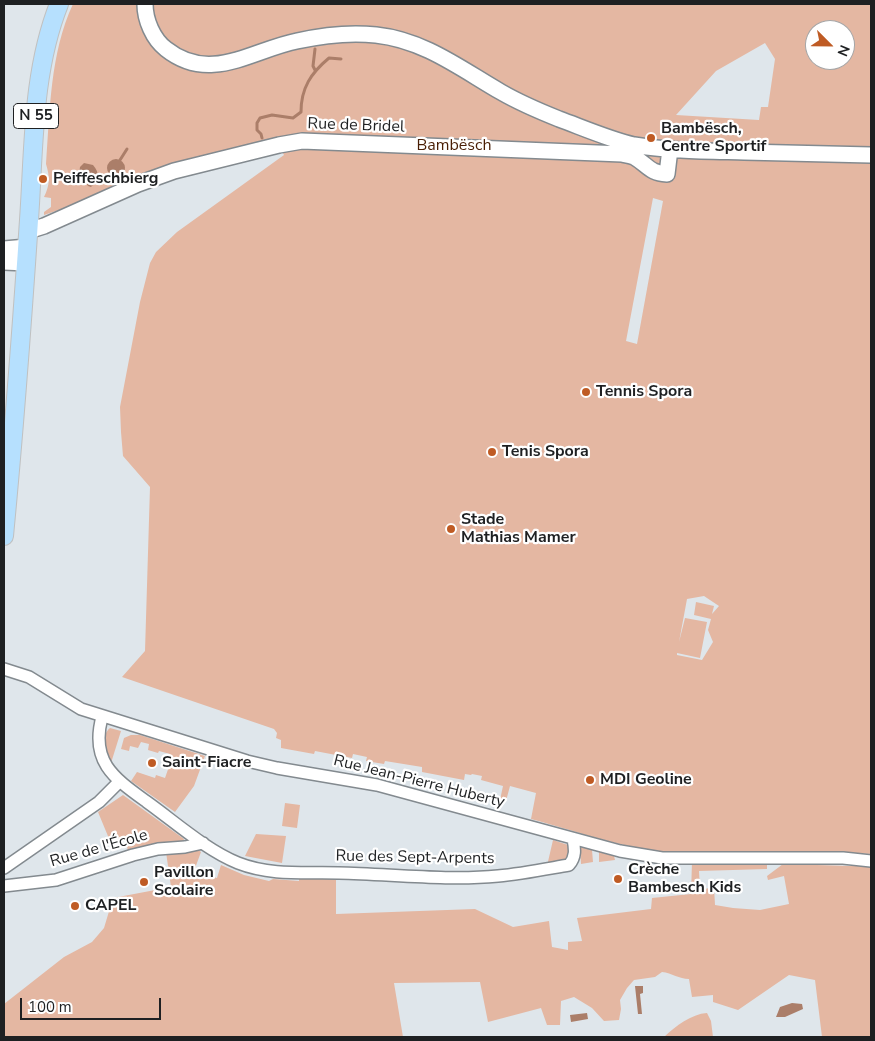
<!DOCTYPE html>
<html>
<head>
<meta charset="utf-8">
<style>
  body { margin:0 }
  #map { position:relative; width:875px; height:1041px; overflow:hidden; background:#dfe6eb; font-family:"Nunito Sans",sans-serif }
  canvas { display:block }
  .frame { position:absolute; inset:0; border:5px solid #1e2022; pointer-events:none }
  .north { position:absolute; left:805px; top:20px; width:50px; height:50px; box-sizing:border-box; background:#fff; border:1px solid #a5a6a7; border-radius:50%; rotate:113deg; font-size:14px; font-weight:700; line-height:20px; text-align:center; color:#1e2022 }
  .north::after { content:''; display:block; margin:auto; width:18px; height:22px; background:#bf5b24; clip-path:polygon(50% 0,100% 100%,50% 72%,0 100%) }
  .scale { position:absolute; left:20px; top:998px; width:141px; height:22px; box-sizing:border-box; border:2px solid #1e2022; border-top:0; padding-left:6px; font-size:15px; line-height:18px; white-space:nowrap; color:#1e2022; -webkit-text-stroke:4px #fff; paint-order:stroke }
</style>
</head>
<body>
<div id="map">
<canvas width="875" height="1041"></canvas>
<div class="frame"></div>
<div class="north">N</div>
<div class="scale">100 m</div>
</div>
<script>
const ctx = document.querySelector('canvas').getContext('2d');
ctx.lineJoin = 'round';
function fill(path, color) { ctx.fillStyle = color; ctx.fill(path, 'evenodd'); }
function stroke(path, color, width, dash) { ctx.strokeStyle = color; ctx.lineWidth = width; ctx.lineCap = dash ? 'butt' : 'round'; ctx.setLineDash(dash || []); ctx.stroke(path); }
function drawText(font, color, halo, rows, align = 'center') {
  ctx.font = font + ' "Nunito Sans",sans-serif'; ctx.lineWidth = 4.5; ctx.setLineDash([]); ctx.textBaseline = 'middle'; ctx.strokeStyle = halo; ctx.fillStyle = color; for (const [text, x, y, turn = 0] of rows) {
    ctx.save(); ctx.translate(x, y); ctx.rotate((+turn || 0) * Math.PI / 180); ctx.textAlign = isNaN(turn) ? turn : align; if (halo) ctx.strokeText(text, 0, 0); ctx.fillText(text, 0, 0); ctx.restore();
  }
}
fill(new Path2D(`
  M73 4H871V854L840 852H671C624 849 576 831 531 819L536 793 510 786 506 801 500 800 503 786 481 780 482 776 472 774 471 775 465 774 464 780 422 772V767L385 761 384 764 366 761 367 757 353 754 352 758 315 751 314 754 281 748V740L276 738 277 733 274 729 122 677 145 651 150 487 123 456 121 432 120 407 140 302 150 263 156 252 177 232 284 155 279 145 174 171 44 215V212L51 207V198L44 197C50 185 50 177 46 164 50 111 50 53 73 4ZM815 30H845V60H815ZM765 43 775 59 768 107H761L759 120 676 115 716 71ZM653 198 663 201 637 344 626 341ZM704 596 719 606 712 614 714 606 696 602 694 615 711 619 708 630 713 642 702 660 677 655V653L700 658 707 622 685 618 679 642 687 599Z
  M110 728 121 731 111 763C105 753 100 736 110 728Z
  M131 735H140L205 756 194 786 175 812 131 781 137 772 155 778 156 775 165 778 172 758 169 757 170 754 159 751 158 753 148 750 149 744 141 742 138 748 130 746 129 751 121 749 124 738Z
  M123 795 184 839 182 844 128 853 126 838 110 841 98 812Z
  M285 803 300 805 297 828 282 826Z
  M256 834 286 836 282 863 245 856Z
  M553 840 568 845 569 857 568 860 547 866Z
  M580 847 592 850 593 862 581 864Z
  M197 849 201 852 194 871 217 878 221 865 244 875 269 881 273 879 299 881V877L336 876V914L475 909 513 927 549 921 552 947 568 950V942L582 941 577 918 651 909 652 898 691 894 692 862H767V869L699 871 700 890 714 887 715 905 733 908 760 910 789 904 784 876 768 880 767 876 783 864 851 866 852 863 871 866V1037H822L815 980 789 975 738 1010 713 1002V995L692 997 689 979C679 979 672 973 662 972L655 977 634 980 627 988 620 1000 621 1009 619 1020 604 1021 592 1008 574 997 561 1001 560 1025H547L541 1008 488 1022 480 982 394 983 403 1037H4V1004L64 957 92 942 104 928 113 898 171 887 166 852Z
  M599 852 614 856 615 860 599 862Z
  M707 1013 711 1021 713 1037H664C676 1026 691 1014 707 1013Z`), '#e4b7a2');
fill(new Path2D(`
  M107 168a9 9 0 1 1 18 0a9 9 0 1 1-18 0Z
  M84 163 93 165C100 173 99 180 91 187L88 186C84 179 78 176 80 167Z
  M635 986H643V993L640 994 642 1014H638Z
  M792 1003 802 1004 803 1009 785 1017H776L780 1007Z
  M587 1013 588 1019 571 1022 570 1015Z`), '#ab7e69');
stroke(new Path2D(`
  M315 70 313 66 315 49
  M262 138 261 134 257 130V123L260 118 272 115 293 118 301 112C301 88 311 73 329 58L341 59
  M120 160 127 149`), '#ab7e69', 3);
const street = new Path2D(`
  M4 669 29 677 81 709 247 761 277 768 377 785 620 851 662 858H843L871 861
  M102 717C90 762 114 778 147 802 175 822 206 850 238 863 271 876 305 872 339 873 390 874 448 881 498 876 522 874 546 869 569 865 576 857 575 849 573 839
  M4 868 99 802 119 782
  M4 886 56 880 133 855 158 849 185 847 203 843`);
const secondary = new Path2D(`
  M145 4C145 20 153 39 166 49 210 84 252 50 297 41 324 35 349 32 376 35 424 40 461 69 501 92 520 103 539 111 559 119 581 127 611 140 634 145 670 151 707 151 744 152 787 153 829 154 871 155
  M28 231 44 226 138 184 174 171 279 145 302 141 622 154C626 155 631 156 634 157 648 165 649 173 667 174L670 149
  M4 249 27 247
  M4 262 26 263`);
const primary = new Path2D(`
  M4 536C14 431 22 325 29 220 34 148 32 72 59 4`);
stroke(street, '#838a8f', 14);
stroke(secondary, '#838a8f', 18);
stroke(primary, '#c0c1c1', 20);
stroke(street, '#fff', 11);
stroke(secondary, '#fff', 15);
stroke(primary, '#b6e0fe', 18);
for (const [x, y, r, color] of [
  [651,138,5,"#bf5b24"],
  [43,179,5,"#bf5b24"],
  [586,392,5,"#bf5b24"],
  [492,452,5,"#bf5b24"],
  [451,529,5,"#bf5b24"],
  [152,763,5,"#bf5b24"],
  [590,780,5,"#bf5b24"],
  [618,879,5,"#bf5b24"],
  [144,882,5,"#bf5b24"],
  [75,906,5,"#bf5b24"]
]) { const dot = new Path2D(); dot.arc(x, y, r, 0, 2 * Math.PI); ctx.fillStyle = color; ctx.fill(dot); stroke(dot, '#fff', 2); }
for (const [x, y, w] of [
  [36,116,45]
]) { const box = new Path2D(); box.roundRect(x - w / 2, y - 12.5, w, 25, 4); ctx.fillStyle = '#fff'; ctx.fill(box); stroke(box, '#1e2022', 1); }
drawText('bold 15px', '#1e2022', null, [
  ["N 55",36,116]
]);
drawText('16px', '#1e2022', '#fff', [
  ["Rue de Bridel",356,126,2],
  ["Rue Jean-Pierre Huberty",419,782,14],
  ["Rue de l'École",99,849,-16],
  ["Rue des Sept-Arpents",415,858,1]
]);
drawText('bold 16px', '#1e2022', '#fff', [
  ["Bambësch,",661,129],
  ["Centre Sportif",661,147],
  ["Peiffeschbierg",53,179],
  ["Tennis Spora",596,392],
  ["Tenis Spora",502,452],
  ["Stade",461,520],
  ["Mathias Mamer",461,538],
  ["Saint-Fiacre",162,763],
  ["MDI Geoline",600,780],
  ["Crèche",628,870],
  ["Bambesch Kids",628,888],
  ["Pavillon",154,873],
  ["Scolaire",154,891],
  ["CAPEL",85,906]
], 'left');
drawText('16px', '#491e05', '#fff', [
  ["Bambësch",454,146]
]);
</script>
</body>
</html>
